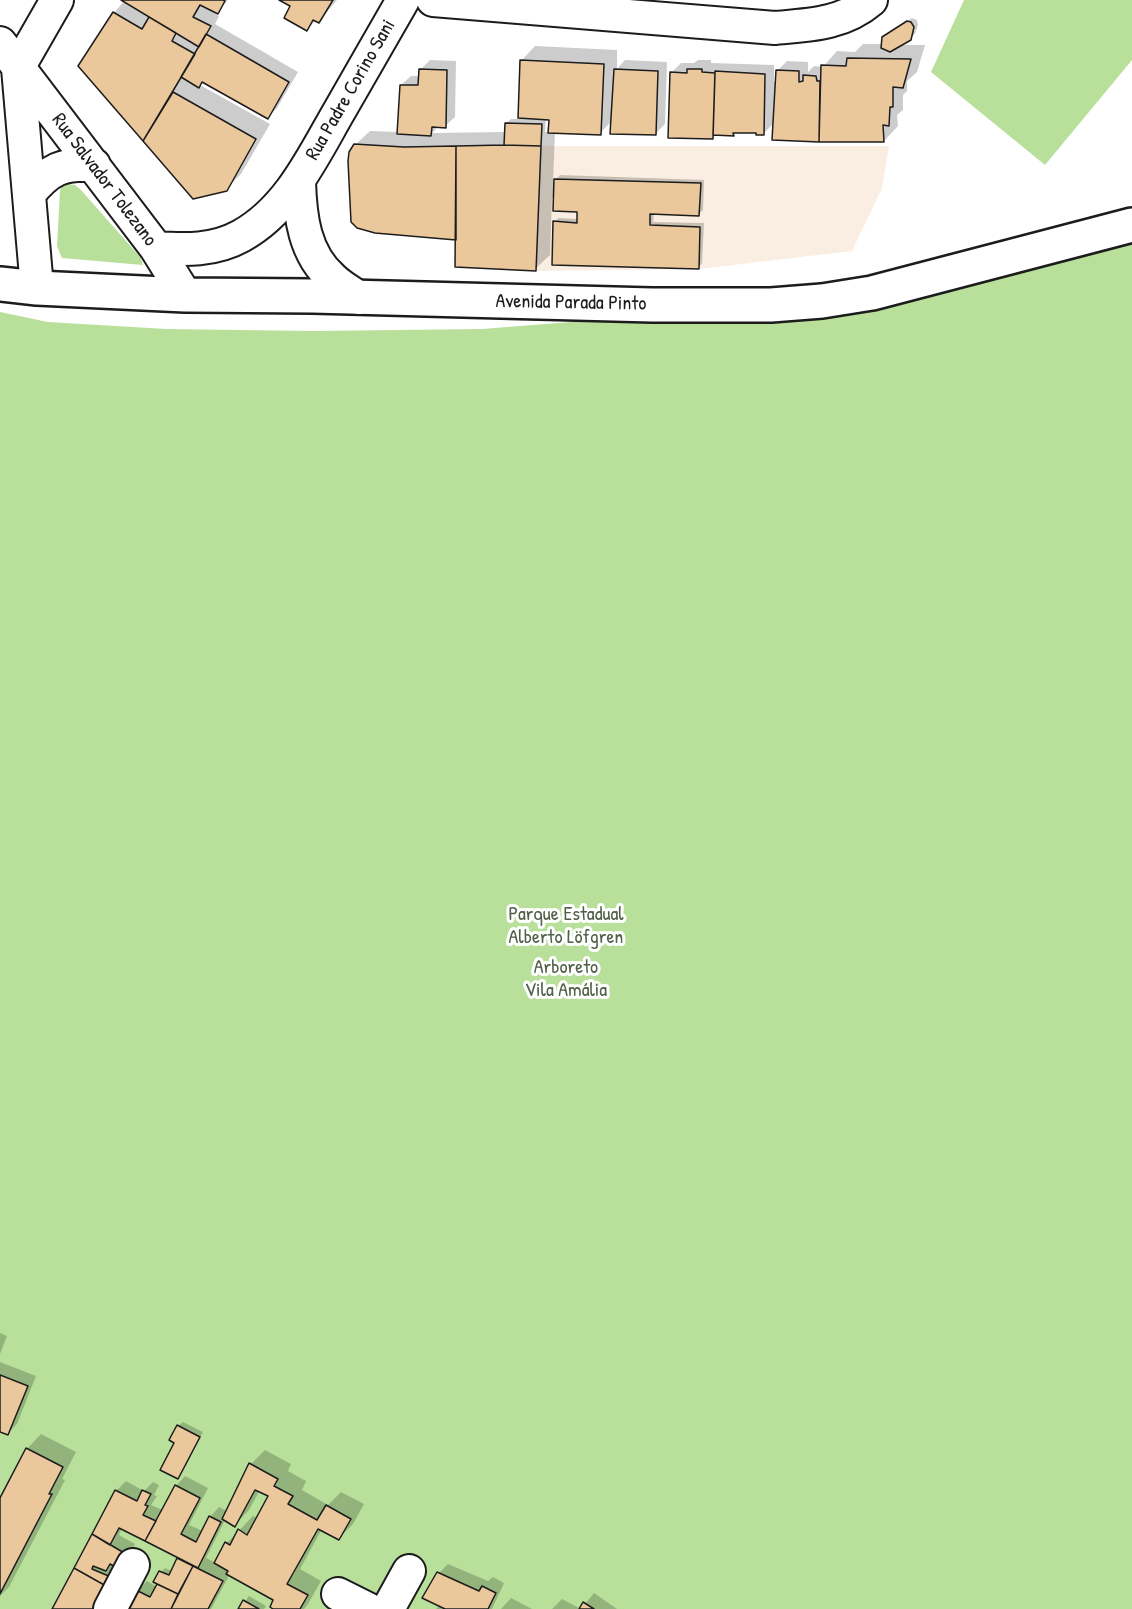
<!DOCTYPE html>
<html>
<head>
<meta charset="utf-8">
<style>
  body { margin:0 }
  canvas { display:block; background:#fff }
</style>
</head>
<body>
<canvas width="1132" height="1609"></canvas>
<script>
const ctx = document.querySelector('canvas').getContext('2d');
ctx.lineJoin = 'round';
function fill(path, color) { ctx.fillStyle = color; ctx.fill(path, 'evenodd'); }
function stroke(path, color, width, dash) { ctx.strokeStyle = color; ctx.lineWidth = width; ctx.lineCap = dash ? 'butt' : 'round'; ctx.setLineDash(dash || []); ctx.stroke(path); }
function drawText(font, color, halo, rows, align = 'center') {
  ctx.font = font + ' "Patrick Hand",sans-serif'; ctx.lineWidth = 6; ctx.setLineDash([]); ctx.textBaseline = 'middle'; ctx.strokeStyle = halo; ctx.fillStyle = color; for (const [text, x, y, turn = 0] of rows) {
    ctx.save(); ctx.translate(x, y); ctx.rotate((+turn || 0) * Math.PI / 180); ctx.textAlign = isNaN(turn) ? turn : align; if (halo) ctx.strokeText(text, 0, 0); ctx.fillText(text, 0, 0); ctx.restore();
  }
}
fill(new Path2D(`
  M541 146H889L882 188 852 251 699 269 536 271Z`), '#f9eee1');
fill(new Path2D(`
  M964 0H1132V60L1045 165 931 72Z
  M68 184 75 185 81 190 141 258 143 265 62 258 57 246 60 191 61 187Z
  M1132 244V1609H0V312L48 322 166 329 313 331 482 329 825 302 1025 272Z`), '#b8e09b');
fill(new Path2D(`
  M125 0H228L215 14 219 16 215 24 298 72 277 108 268 117 203 81 200 85 270 124 241 174 226 189 193 198 80 66 114 13Z
  M282 0H337L319 21 316 20 307 30 292 6Z
  M912 18 917 20 918 25 915 34 900 45H925L917 72 907 81V91L903 95V110L897 115 898 126 884 141 818 140 774 123 763 134 757 131H736L733 134H715L712 137 672 72 681 63H694L698 60H711V63L774 65V82H776L777 71 787 61 808 62V72L814 66 823 67 837 51 855 52 863 44H883V38L888 33Z
  M535 46 617 50V69L625 60 667 62 665 124 656 133 612 121 600 133 555 132 553 182 560 175 704 180 703 210 699 214 654 213 653 222 704 223 702 263 698 268 554 222 559 218 578 219V210L552 197 550 255 535 269 457 238 355 145 370 131 399 132 401 85 411 76H420V70L430 60 456 61 455 117 445 126H439L432 133 506 132V123L511 119H520L521 61ZM546 118H550V132H545Z
  M0 1333 7 1336 0 1354Z
  M0 1362 36 1376 17 1424 8 1433 0 1430Z
  M183 1422 203 1432 182 1473 178 1477 176 1442 178 1426Z
  M41 1434 76 1452 62 1479 65 1480 9 1587 0 1596V1502L27 1449Z
  M265 1450 291 1464 288 1471 306 1481 302 1490 328 1505 341 1492 364 1504 353 1524 339 1538 322 1529 300 1569 321 1581 308 1604 304 1609H276L275 1599 230 1574 211 1609H128L137 1591 147 1581 157 1587 161 1572 165 1568 172 1571 180 1557 122 1528 119 1535 135 1544 102 1609H54L116 1491 126 1481 144 1491 153 1482 159 1485 154 1495 157 1496 151 1505 163 1510 176 1486 185 1476 208 1488 189 1525 203 1531 210 1517 219 1507 227 1511 251 1464ZM260 1490 270 1495 258 1518 253 1516 227 1543 216 1563 206 1558 225 1520 235 1525 249 1510Z
  M448 1564 488 1581 493 1577 504 1583 492 1609H436L440 1605 439 1573Z
  M594 1593 617 1609H581Z
  M249 1596 266 1606 264 1609H240Z
  M511 1598 532 1609H501Z
  M562 1599 581 1609H552Z`), '#0003');
const building = new Path2D(`
  M121 0H223L225 1 218 14 200 5 193 17 211 26 199 47Z
  M279 0H333L319 23 313 20 307 31 284 18 290 6Z
  M113 12 142 29 149 17 176 33 172 41 195 54 143 141 78 66Z
  M907 21 911 22 914 27 911 40 890 52 881 48 882 37Z
  M206 34 289 82 268 119 202 82 199 88 181 77Z
  M847 58 911 59 903 88 893 87V107H890L889 126 883 125 884 142H819L821 65 846 66Z
  M520 60 604 64 601 135 548 133 549 120 518 118Z
  M419 69 447 70 446 128 432 127 431 136 397 134 400 85H418Z
  M614 69 658 71 656 135 610 134Z
  M687 69H702V72L715 73 713 139 668 138 670 72 687 73Z
  M776 70 799 71V82L803 81V75L816 76 817 81H820L819 142 772 140Z
  M715 71 765 74 764 135H756V133H733L734 136 713 135Z
  M173 92 256 139 227 191 193 199 143 141Z
  M505 123 542 124 541 146 504 145Z
  M354 144 404 147 456 146V240L375 233 357 228 351 222 348 161 349 152Z
  M504 145 541 146 536 271 455 267 456 146Z
  M554 179 701 183 699 216 650 214V225L700 227 699 269 552 265 553 221 577 223V212L553 211Z
  M0 1375 28 1386 8 1435 0 1432Z
  M177 1425 200 1437 178 1479 160 1470 174 1443 169 1440Z
  M26 1448 63 1467 49 1494H52L0 1594V1498Z
  M249 1463 278 1479 274 1486 293 1496 288 1504 317 1520 326 1505 351 1519 339 1540 318 1529 287 1584 308 1595 300 1609H273L270 1607 273 1600 226 1574 228 1571 214 1563 225 1542 230 1545 238 1529 247 1535 268 1496 255 1490 235 1527 222 1519Z
  M175 1485 200 1498 181 1534 196 1542 209 1516 221 1522 198 1568 145 1541Z
  M115 1490 137 1501 142 1490 151 1494 145 1505 148 1506 143 1515 156 1521 145 1541 119 1528 110 1545 92 1534Z
  M92 1534 126 1554 119 1569 110 1564 106 1571 93 1566 92 1569 111 1577 106 1586 74 1568Z
  M177 1558 193 1566 178 1594 153 1582 159 1571 169 1575Z
  M193 1566 223 1581 208 1609H171Z
  M74 1568 106 1586 98 1609H52Z
  M437 1572 479 1591 482 1586 496 1593 488 1609H445L422 1598Z
  M157 1584 178 1594 171 1609H126L136 1590 150 1597Z
  M243 1600 259 1609H238Z
  M583 1602 594 1609H579Z`);
fill(building, '#ebc89c');
stroke(building, '#1c1c1c', 1.5);
const minor = new Path2D(`
  M433 0 775 28C810 25 843 24 871 0
  M0 43 156 248 185 295
  M18 68 37 288
  M18 68 57 0
  M299 181C300 216 304 254 333 279 340 286 351 292 359 298
  M29 194C49 169 63 163 94 165
  M156 248C185 250 214 251 241 236 290 209 314 154 341 108 362 72 382 36 403 0
  M338 1594 368 1609
  M110 1609 133 1565
  M388 1609 409 1571`);
const major = new Path2D(`
  M0 284 37 288 185 295 312 296 652 305H771L822 301 872 293 1132 225`);
stroke(minor, '#1c1c1c', 36);
stroke(major, '#1c1c1c', 38);
stroke(minor, '#fff', 32);
stroke(major, '#fff', 33);
drawText('20px', '#1c1c1c', '#fff', [
  ["Rua Padre Corino Sani",351,90,-60],
  ["Rua Salvador Tolezano",104,180,53],
  ["Avenida Parada Pinto",571,303,1]
]);
drawText('20px', '#536148', '#fff', [
  ["Parque Estadual",566,915],
  ["Alberto Löfgren",566,938],
  ["Arboreto",566,968],
  ["Vila Amália",566,991]
]);
</script>
</body>
</html>
